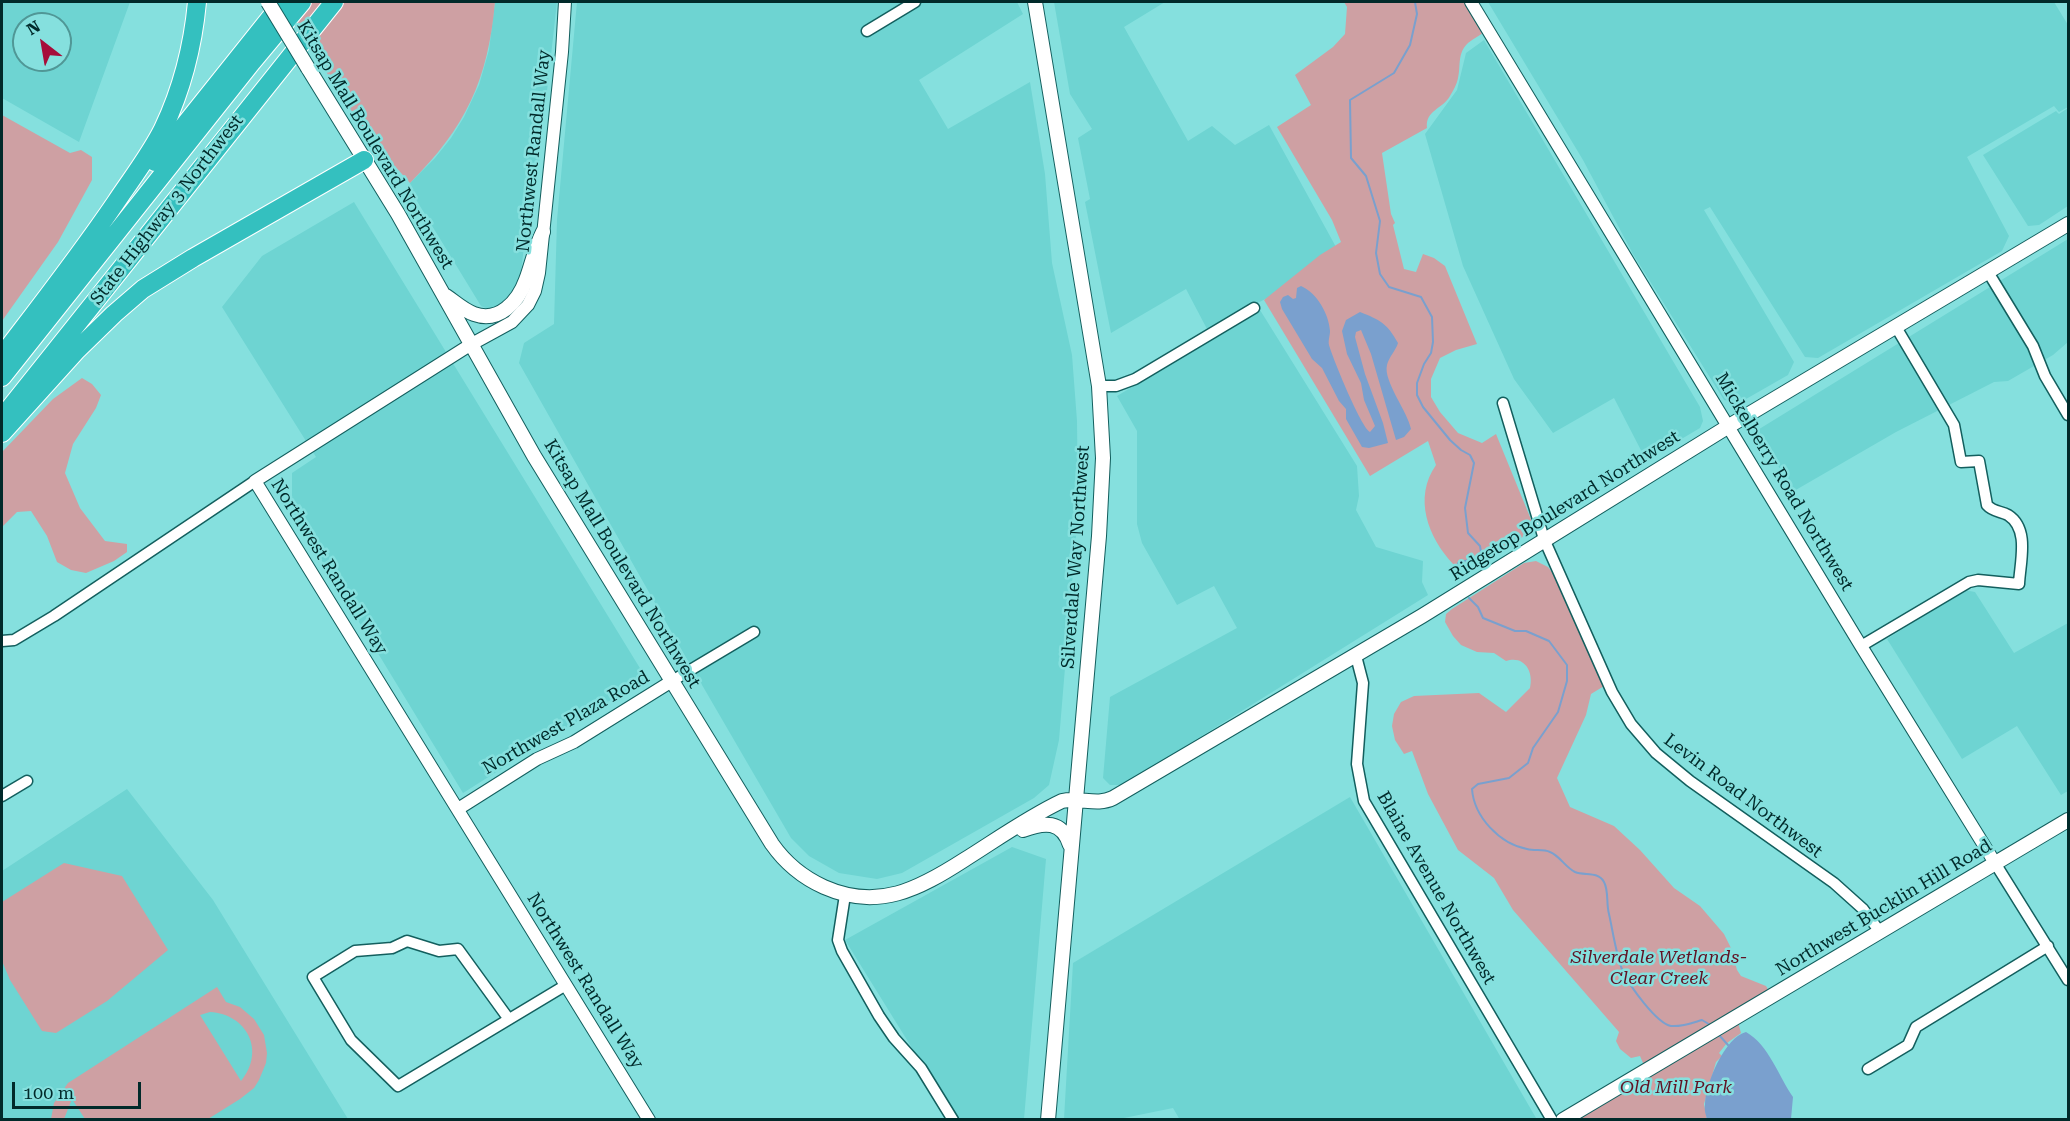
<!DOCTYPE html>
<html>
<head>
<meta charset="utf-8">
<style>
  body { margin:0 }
  #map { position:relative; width:2070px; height:1121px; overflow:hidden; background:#85e0de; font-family:"Roboto Serif",serif }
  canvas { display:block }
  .frame { position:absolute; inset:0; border:3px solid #012a2a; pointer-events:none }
  .north { position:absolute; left:12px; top:12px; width:60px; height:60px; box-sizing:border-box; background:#85e0de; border:2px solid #509796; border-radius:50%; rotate:329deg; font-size:16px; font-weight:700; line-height:24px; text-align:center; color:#012a2a }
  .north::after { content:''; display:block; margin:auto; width:21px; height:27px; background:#a60d3a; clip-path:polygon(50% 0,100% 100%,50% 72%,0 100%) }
  .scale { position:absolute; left:12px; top:1082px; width:129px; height:27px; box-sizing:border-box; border:3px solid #012a2a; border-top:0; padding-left:8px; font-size:18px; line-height:21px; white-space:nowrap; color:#012a2a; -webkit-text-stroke:4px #85e0de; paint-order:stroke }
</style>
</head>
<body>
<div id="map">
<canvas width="2070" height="1121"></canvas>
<div class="frame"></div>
<div class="north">N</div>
<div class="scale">100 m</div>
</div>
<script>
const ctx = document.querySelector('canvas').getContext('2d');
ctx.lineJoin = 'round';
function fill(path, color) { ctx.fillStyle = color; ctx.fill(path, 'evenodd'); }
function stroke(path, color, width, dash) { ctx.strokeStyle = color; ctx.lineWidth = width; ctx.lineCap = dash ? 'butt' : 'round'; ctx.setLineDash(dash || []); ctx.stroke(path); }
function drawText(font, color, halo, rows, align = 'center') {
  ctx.font = font + ' "Roboto Serif",serif'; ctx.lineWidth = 5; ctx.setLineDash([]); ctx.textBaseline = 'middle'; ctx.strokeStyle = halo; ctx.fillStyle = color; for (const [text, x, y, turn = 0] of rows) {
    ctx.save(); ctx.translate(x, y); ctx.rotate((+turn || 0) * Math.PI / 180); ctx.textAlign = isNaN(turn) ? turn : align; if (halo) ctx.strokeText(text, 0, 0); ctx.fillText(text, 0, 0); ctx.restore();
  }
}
fill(new Path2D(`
  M2 2H130L79 142 2 98ZM24 24H60V60H24Z
  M495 2H557L537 180 532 181 520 280 509 298 497 307 488 309 481 306 412 193 410 183 435 158 451 138 464 117 479 85 489 50Z
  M577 2H1017L1023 14 919 80 948 129 1030 82 1045 174 1052 263 1072 355 1077 421 1078 512 1059 740 1049 785 1034 798 902 873 877 879 839 873 809 856 791 838 684 654 519 363 524 343 554 324 557 220Z
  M1054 2H1165L1124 27 1188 141 1212 126 1235 145 1269 125 1336 247 1277 293 1207 329 1186 289 1111 333 1085 202 1090 199 1078 138 1092 129 1070 94Z
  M1488 2H2054L2068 25V107L2059 112 2054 106 1967 157 2009 236 2002 251 1818 358 1805 357 1710 207 1704 210 1794 362 1788 375 1739 403 1724 400 1633 254 1583 160Z
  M1484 40 1700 407 1703 421 1700 428 1646 460 1614 398 1553 433 1514 379 1463 266 1425 134 1457 90 1466 53Z
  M2068 108V206L2039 225 2028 226 1983 155 2056 111 2059 114Z
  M354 202 646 678 463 793 292 512V473L316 457 222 307 262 256Z
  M2068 239V342L2053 355 2008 381 1994 382 1896 432 1794 491 1756 431Z
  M1260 310 1357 466 1359 496 1356 510 1376 547 1423 561 1422 582 1428 595 1123 785H1110L1103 778 1110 697 1237 628 1214 586 1177 605 1142 543 1137 524V431L1117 396Z
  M1964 590 1975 592 2014 653 2068 623V791L2061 795 2017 726 1962 759 1887 639Z
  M127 789 213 900 348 1119 2 1120V871Z
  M1350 797 1536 1118 1180 1120 1173 1108 1119 1119H1064L1073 963Z
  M1012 847 1046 859 1024 1119H956L845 940Z`), '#6ed4d2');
fill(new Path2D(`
  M281 2H495C488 80 466 127 410 183L367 135Z
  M1344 2H1471L1488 30C1482 34 1474 38 1468 43 1457 53 1461 66 1458 78 1457 84 1453 91 1450 96 1443 109 1425 110 1427 128L1382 153 1391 214 1395 223 1393 225 1404 269 1416 272 1423 254 1434 258 1445 266 1477 344 1456 350 1440 358 1431 379V397L1440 412 1458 433 1482 443 1496 434 1532 522C1519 552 1483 564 1453 564 1428 537 1413 498 1436 465L1428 441 1370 476 1264 300 1320 255 1341 242 1332 220 1277 127 1311 105 1295 75 1333 47 1345 34 1347 7Z
  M2 115 70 153 81 150 92 157V180L58 242 2 321Z
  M82 378 92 384 101 395 96 408 73 444 65 473 80 508 105 541 127 544V552L114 561 86 573 71 570 57 562 47 536 31 511 17 512 2 527V452L53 399Z
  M1536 561 1548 567 1570 596 1609 683 1591 694 1586 715 1557 778 1570 807 1614 826 1640 850 1674 888 1700 906 1724 934 1731 948 1737 970 1741 976 1766 986 1772 996 1738 1022 1741 1033 1727 1043 1719 1053 1722 1056 1716 1062 1704 1104 1707 1119H1563L1646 1070 1640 1056 1631 1058 1620 1049 1616 1041 1619 1032 1513 910 1494 878 1458 850 1428 794 1412 751 1404 754 1395 740 1392 726 1394 714 1401 702 1414 696 1479 693 1506 712 1530 688C1534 671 1524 655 1506 661L1494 653 1477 652 1461 645 1453 636 1445 622 1446 614 1452 609 1524 563Z
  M64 863 122 876 168 950 107 1001 56 1033 42 1031 10 980 2 961V902Z
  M217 987 226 1002 240 1007 254 1019 264 1035 267 1053 266 1063 259 1080 254 1088 240 1099 208 1119H85L72 1099 64 1119H51L54 1103 68 1083ZM210 1012C247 1014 266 1051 241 1081L200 1015Z`), '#cea0a3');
fill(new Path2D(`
  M1301 286C1317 293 1329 314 1330 331 1330 336 1328 340 1329 345 1333 359 1361 427 1370 432L1375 426 1364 400 1361 383 1347 354 1342 331 1346 320 1360 312C1380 320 1387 323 1398 343 1396 350 1389 357 1387 365 1383 381 1408 412 1411 429L1404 437 1396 440 1371 354 1361 330 1356 332 1355 337 1365 374 1383 423 1388 443 1369 448 1362 447 1346 419V409L1339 401 1322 368 1312 359 1282 309 1280 302 1283 297 1288 295 1293 299 1296 298 1297 288Z
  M1746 1032C1769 1045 1779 1077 1793 1097L1791 1119H1707C1706 1115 1704 1110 1705 1105 1705 1084 1725 1037 1746 1032Z`), '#7aa0ce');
stroke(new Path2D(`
  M1415 2 1417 14 1410 45 1394 73 1350 100 1351 158 1366 176 1380 221 1376 253 1380 274 1389 287 1421 297 1432 317 1433 342 1431 353 1424 364 1417 383V395L1423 407 1450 440 1461 450 1470 455 1474 463 1465 508 1468 533 1480 546 1481 552 1479 557 1458 563 1456 580
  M1469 598 1478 607 1483 618 1515 631H1526L1549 641 1567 665V681L1558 712 1533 748 1528 763 1509 778 1478 784 1472 789C1474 817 1500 844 1527 849 1535 851 1543 849 1550 852 1560 856 1565 867 1575 872 1585 876 1598 871 1604 882 1609 891 1606 904 1609 914 1613 932 1616 955 1623 972 1630 986 1656 1023 1671 1026 1682 1027 1692 1023 1702 1020L1712 1026
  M1719 1035 1728 1045`), '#7aa0ce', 2);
const minor = new Path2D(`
  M867 31 915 2
  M1988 272 2033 346 2045 376 2068 415
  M1099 386H1116L1135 379 1254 308
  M1503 403 1544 539 1612 692 1631 724 1656 753 1690 781 1834 883 1863 909 1880 932
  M2 641 14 640 54 616 255 481
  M1861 646 1969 582 1978 580 2019 584C2020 562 2030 529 2008 515 2001 511 1993 512 1987 505L1979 461 1961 462 1954 425 1896 327
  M1356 656 1363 683 1357 764 1364 801 1552 1120
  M672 681 754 632
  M2 796 27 781
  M1995 863 2068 980
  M845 895 838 940 842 951 879 1016 894 1038 921 1068 953 1120
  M508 1018 458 949 439 951 407 941 392 948 355 951 313 977 351 1040 398 1086 566 985
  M1868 1069 1908 1045 1916 1027 2048 946`);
const tertiary = new Path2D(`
  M565 2 562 52 539 273 535 291 528 305 512 322 470 345 255 481 649 1120
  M1471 2 1861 646 1995 863
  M458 809 537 759 574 742 672 681`);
const secondary = new Path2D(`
  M1035 2 1099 386 1103 458 1099 536 1048 1120
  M308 68 398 214 534 456 772 844C786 864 802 877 824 887 878 911 919 889 964 860 996 840 1028 817 1062 801 1080 797 1097 806 1113 798L1422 616 1729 426 2068 224
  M446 296C455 302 463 310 474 314 499 323 518 302 526 280 532 264 535 248 543 232
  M1023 830C1044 822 1062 820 1070 845
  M1563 1120 2068 820`);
const motorway = new Path2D(`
  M155 162 283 2
  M2 356C41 305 80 255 116 202 132 178 150 155 163 129 182 89 193 45 197 2
  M2 377 252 62 302 2
  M2 418 334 2
  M2 433 77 350 114 314 143 289 193 258 364 160`);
stroke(minor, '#135f5e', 13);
stroke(tertiary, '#135f5e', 14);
stroke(secondary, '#135f5e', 16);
stroke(motorway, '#fff', 20);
stroke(minor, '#fff', 10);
stroke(tertiary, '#fff', 12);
stroke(secondary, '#fff', 14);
stroke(motorway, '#34c0bf', 18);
const secondaryBridge = new Path2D(`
  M268 2 308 68`);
stroke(secondaryBridge, '#135f5e', 16, []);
stroke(secondaryBridge, '#fff', 14);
drawText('18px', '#012a2a', '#85e0de', [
  ["Kitsap Mall Boulevard Northwest",375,145,59],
  ["Northwest Randall Way",534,151,-84],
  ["State Highway 3 Northwest",167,210,-52],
  ["Mickelberry Road Northwest",1784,482,59],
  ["Ridgetop Boulevard Northwest",1565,506,-32],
  ["Silverdale Way Northwest",1076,557,-86],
  ["Kitsap Mall Boulevard Northwest",622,564,59],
  ["Northwest Randall Way",329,567,58],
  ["Northwest Plaza Road",566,723,-30],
  ["Levin Road Northwest",1743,796,37],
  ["Blaine Avenue Northwest",1436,888,60],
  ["Northwest Bucklin Hill Road",1884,908,-31],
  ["Northwest Randall Way",585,981,58]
]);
drawText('italic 18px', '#611223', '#85e0de', [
  ["Silverdale Wetlands-",1659,958],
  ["Clear Creek",1659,979],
  ["Old Mill Park",1676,1088]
]);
</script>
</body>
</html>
